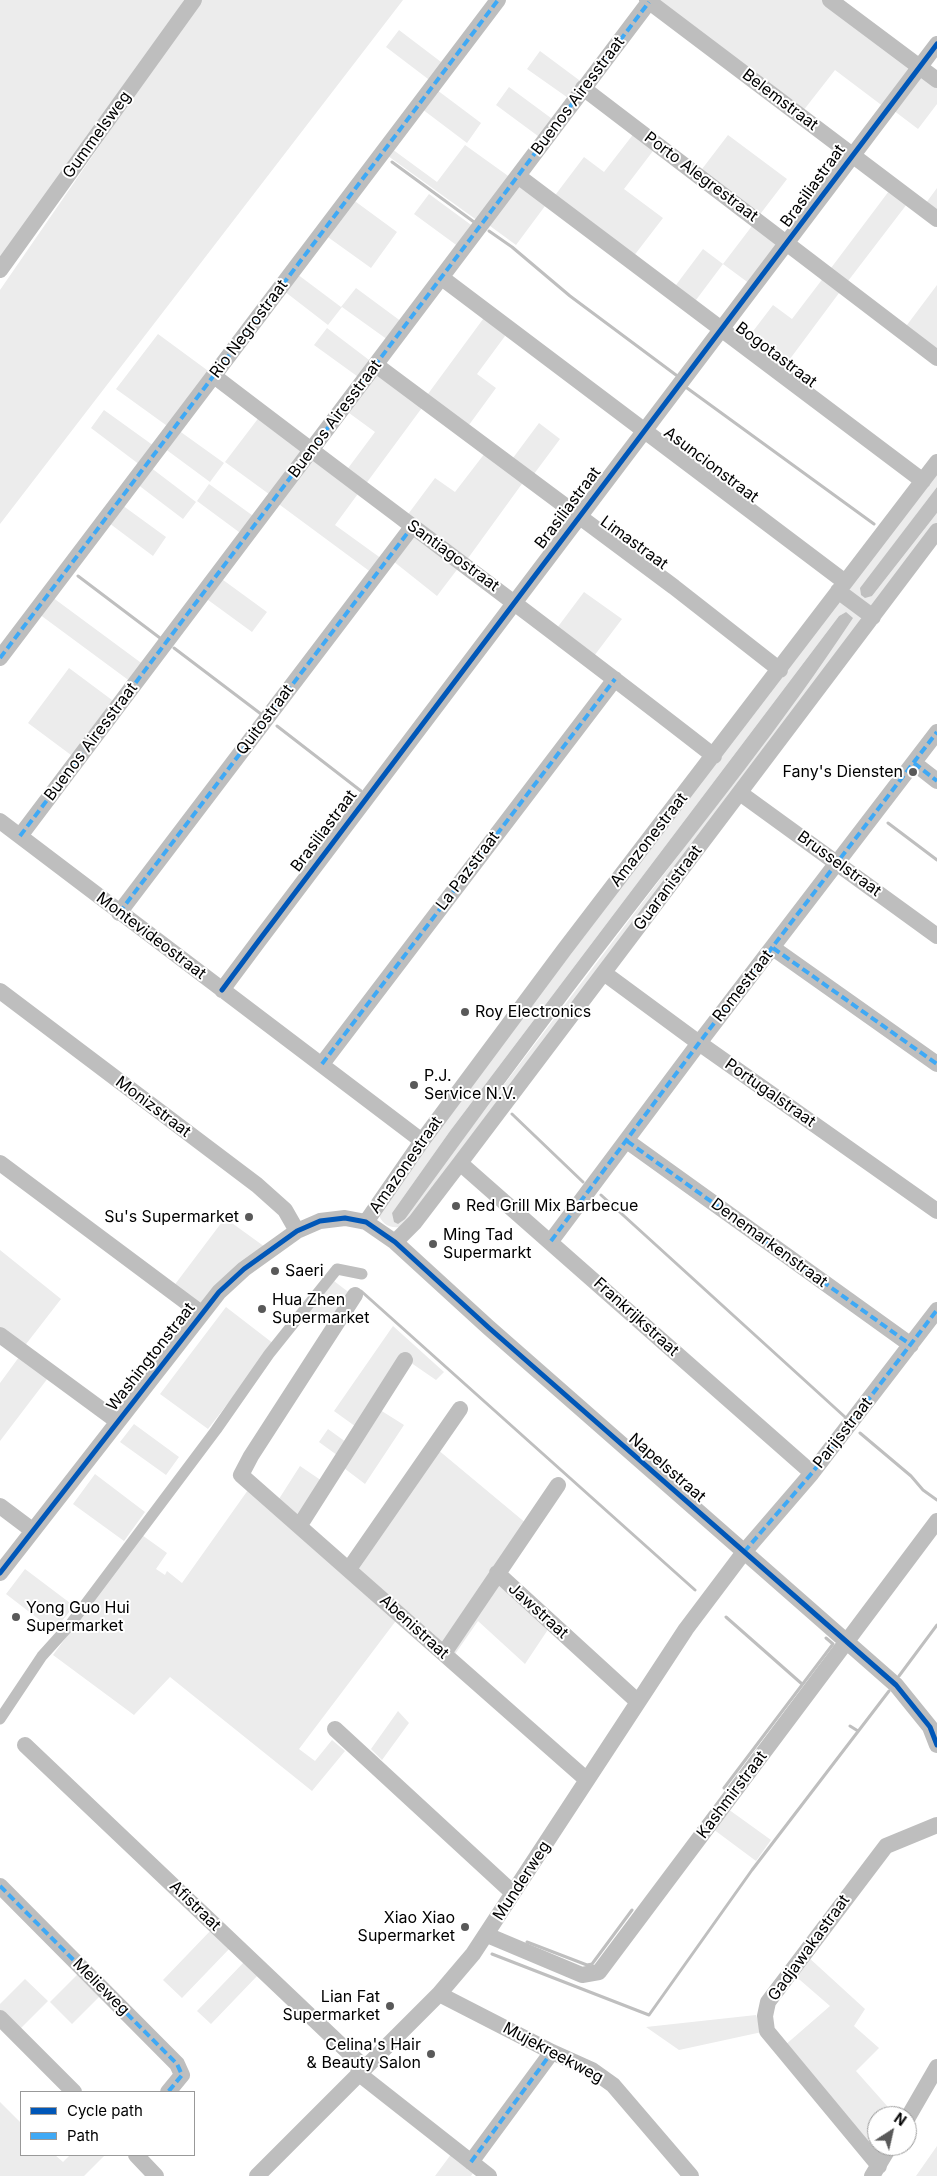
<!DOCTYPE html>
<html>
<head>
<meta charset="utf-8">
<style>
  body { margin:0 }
  #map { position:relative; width:937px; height:2176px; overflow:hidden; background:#fff; font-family:Inter,sans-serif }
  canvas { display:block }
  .legend { position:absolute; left:20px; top:2091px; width:175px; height:65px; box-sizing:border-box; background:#fff; border:1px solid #999; margin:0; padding:6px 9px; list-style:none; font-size:15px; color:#000 }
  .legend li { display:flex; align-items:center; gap:10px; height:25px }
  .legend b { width:25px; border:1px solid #999 }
  .north { position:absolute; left:867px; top:2106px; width:50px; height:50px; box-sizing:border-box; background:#fff; border:1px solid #999; border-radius:50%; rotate:35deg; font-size:14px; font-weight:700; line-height:20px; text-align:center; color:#000 }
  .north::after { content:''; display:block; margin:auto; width:18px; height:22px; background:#595959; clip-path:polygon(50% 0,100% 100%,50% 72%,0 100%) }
</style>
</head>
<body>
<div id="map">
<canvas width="937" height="2176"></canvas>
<ul class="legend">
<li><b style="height:6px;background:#0057b8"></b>Cycle path</li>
<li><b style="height:6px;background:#3fa9f5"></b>Path</li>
</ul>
<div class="north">N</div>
</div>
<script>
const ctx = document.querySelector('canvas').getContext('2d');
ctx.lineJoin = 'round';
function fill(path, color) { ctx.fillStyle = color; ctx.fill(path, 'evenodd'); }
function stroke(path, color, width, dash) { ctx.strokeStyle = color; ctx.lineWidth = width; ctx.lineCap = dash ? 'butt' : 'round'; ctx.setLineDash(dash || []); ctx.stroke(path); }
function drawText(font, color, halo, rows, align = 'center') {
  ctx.font = font + ' Inter,sans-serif'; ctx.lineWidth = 4; ctx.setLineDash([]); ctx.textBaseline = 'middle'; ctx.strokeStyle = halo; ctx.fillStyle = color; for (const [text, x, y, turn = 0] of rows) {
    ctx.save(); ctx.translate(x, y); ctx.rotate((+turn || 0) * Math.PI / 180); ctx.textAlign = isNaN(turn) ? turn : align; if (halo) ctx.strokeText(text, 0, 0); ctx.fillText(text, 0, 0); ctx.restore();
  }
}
fill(new Path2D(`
  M0 0H184L22 248 0 278Z
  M200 0H403L0 524V290Z
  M653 0H823L910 69 884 107 835 70 803 111Z
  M399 30 445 65 432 82 386 47Z
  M540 51 583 83 571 100 527 69Z
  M920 76 937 86V104L918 129 893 110Z
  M509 87 555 121 542 139 496 105Z
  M437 90 481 123 467 143 422 109Z
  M635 132 656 147 624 189 663 218 633 257 553 198 584 157 604 172Z
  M728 135 787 179 758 217 699 173Z
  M465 145 511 178 478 221 388 156 392 149 437 182Z
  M519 186 548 202 516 245 486 223Z
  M937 188V212L926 203Z
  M889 191 907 204 845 285 828 272Z
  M429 194 474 227 459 247 414 214Z
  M352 199 397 232 371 268 325 235Z
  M755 222 782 243 750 284 723 264 693 304 673 289 703 249 723 264Z
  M297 274 341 307 356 288 402 322 388 340 342 307 328 325 284 291Z
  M824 277 842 289 781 371 744 343 773 305 792 319Z
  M937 285V354L904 329Z
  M486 315 508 332 477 374 496 388 466 429 425 398Z
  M327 328 373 363 361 379 314 345Z
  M158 334 211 373 170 428 116 389Z
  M376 374 424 405 365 485 346 471 375 432 345 410Z
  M104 410 154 446 140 465 91 428Z
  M260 416 304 449 273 497 225 462Z
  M539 423 560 439 531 478 510 462Z
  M178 430 224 463 210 482 164 448Z
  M485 453 524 481 466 561 406 517 435 478 455 492Z
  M312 459 360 491 335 525 382 559 372 573 276 502Z
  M150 467 196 502 183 519 137 484Z
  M937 470V487L861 588V595L872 596 937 513V524L872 608 850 591V588Z
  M209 484 256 518 243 535 197 501Z
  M122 505 166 537 153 556 109 523Z
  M411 535 459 567 437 596 393 561Z
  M219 577 267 612 252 632 204 597Z
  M584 592 622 619 594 656 557 628Z
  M52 597 144 665 131 682 39 614Z
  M838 602 847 603 863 620 404 1226C392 1230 381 1225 378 1212L392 1189ZM846 612 747 765 398 1224 392 1213 450 1131 839 616Z
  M69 668 116 703 75 758 28 723Z
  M225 1218 265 1247 204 1303 198 1304 173 1287Z
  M0 1250 61 1299 23 1348 0 1330Z
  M334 1281 351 1294 330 1327 308 1311Z
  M226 1307 274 1344 208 1429 160 1394Z
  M393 1326 444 1372 436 1380 404 1358 359 1429 334 1411Z
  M19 1357 48 1378 0 1441V1383Z
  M377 1408 404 1425 365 1484 340 1465Z
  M134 1424 179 1457 166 1475 120 1442Z
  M328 1429 350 1445 341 1458 319 1442Z
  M437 1449 527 1524 491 1577 549 1628 525 1664 478 1621 453 1657 357 1572Z
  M300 1466 325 1483 301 1521 277 1502Z
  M95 1474 145 1512 124 1541 73 1504Z
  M248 1490 398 1618 299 1749 315 1761 332 1740 345 1751 312 1791 170 1677 134 1715 53 1655 142 1535 167 1553 156 1569 165 1575 167 1571 182 1583Z
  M25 1569 74 1606 54 1631 6 1594Z
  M398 1711 409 1723 382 1760 371 1749Z
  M728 1809 771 1840 756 1861 713 1829Z
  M212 1929 231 1947 182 1998 163 1980Z
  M807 1956 865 2009 854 2026 879 2048 856 2071 896 2116H877V2146H883L878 2151H871L784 2046 830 2006 793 1974Z
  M245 1961 259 1974 211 2024 197 2011Z
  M79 1973 101 1995 72 2024 50 2002Z
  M25 1979 48 2001 18 2031 0 2013V2004Z
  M756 2015 762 2032 679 2050 646 2027Z
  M0 2102 21 2123V2155H55L63 2162 70 2155H105L84 2176H0Z
  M937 2146V2176H916Z
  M452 2153 475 2170 471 2176H435Z`), '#ececec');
fill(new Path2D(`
  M937 487V513L872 596 865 598 861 595 860 588Z
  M846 612 853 618C784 723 704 822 627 921 551 1019 478 1119 405 1219L398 1224 394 1222 392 1213 450 1131 839 616Z`), '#bfbfbf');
stroke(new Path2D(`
  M392 162 474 222
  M489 231 512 247 570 296 676 375
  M687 388 874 524
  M78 576 160 638
  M174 648 261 714
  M277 726 361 791
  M888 823 937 860
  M512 1114 583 1182
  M601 1195 845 1417
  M361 1291 695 1590
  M860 1433 911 1476 923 1490 937 1500
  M726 1617 802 1684
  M899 1676 937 1625
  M850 1726 858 1731
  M724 1788 833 1644 826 1638
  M527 1942 587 1965 592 1964 632 1910
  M492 1954 649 2015 752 1870 889 1691`), '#bfbfbf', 3);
stroke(new Path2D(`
  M0 1719 42 1656 69 1626 216 1430 269 1354 337 1269 362 1274`), '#bfbfbf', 11);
stroke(new Path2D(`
  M647 0 937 219
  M830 0 937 80
  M583 88 937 358
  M518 176 923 481
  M0 270 194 0
  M442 278 845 582
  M376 365 674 587 780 670
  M214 376C380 503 549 627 714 756
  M838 591 873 617
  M0 658 498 0
  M914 763 937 781
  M740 793 937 936
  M0 821 422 1141
  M20 836 649 2
  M119 913 412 527
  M773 948 937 1064
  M604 973 699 1043 937 1211
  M222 990C458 673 698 359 937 44
  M0 991 257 1185 285 1210 297 1231
  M322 1064 615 679
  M627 1141 911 1345
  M0 1163 201 1313
  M460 1163 812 1473
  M366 1222 422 1141 564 950 937 462
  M551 1241 699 1043 937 732
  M395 1242 415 1222 460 1163 937 531
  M355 1295 251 1456 241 1475 587 1780
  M0 1335 117 1421
  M0 1506 32 1530
  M300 1525 405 1360
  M349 1569 460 1409
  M0 1573 219 1292 244 1269 297 1231 320 1221 345 1218 366 1222 395 1242 488 1327 896 1685 930 1727 937 1745
  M497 1573 637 1701
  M444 1653 558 1485
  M335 1729 513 1893
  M25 1745 364 2067
  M0 1886 177 2064 182 2075 168 2092
  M487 1935 582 1975 599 1972 937 1521
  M439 1994 552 2052 592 2070 613 2085 691 2176
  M0 2018 74 2092
  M358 2073 489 2176
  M907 2119 937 2067
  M136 2155 156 2176
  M471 2162 552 2052
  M879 2166 767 2031 765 2016 768 2002 886 1846 937 1825
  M257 2176 439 1994 473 1954 686 1629 744 1552 812 1473 937 1310
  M872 2176 890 2146`), '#bebebe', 16);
stroke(new Path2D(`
  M0 658 498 0
  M914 763 937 781
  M20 836 649 2
  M119 913 412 527
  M773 948 937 1064
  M322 1064 615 679
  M627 1141 911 1345
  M551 1241 699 1043 937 732
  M744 1552 812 1473 937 1310
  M0 1886 177 2064 182 2075 168 2092
  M471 2162 552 2052`), '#3fa9f5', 4, [8, 4]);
stroke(new Path2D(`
  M222 990C458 673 698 359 937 44
  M0 1573 219 1292 244 1269 297 1231 320 1221 345 1218 366 1222 395 1242 488 1327 896 1685 930 1727 937 1745`), '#0057b8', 5);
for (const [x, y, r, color] of [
  [913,772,5,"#595959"],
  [465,1012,5,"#595959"],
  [414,1085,5,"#595959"],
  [456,1206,5,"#595959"],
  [249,1217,5,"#595959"],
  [433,1244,5,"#595959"],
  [275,1271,5,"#595959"],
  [262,1309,5,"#595959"],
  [16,1617,5,"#595959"],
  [465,1927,5,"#595959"],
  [390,2006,5,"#595959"],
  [431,2054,5,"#595959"]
]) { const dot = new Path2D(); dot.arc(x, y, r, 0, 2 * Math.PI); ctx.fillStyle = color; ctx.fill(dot); stroke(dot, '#fff', 2); }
drawText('16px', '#000', '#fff', [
  ["Buenos Airesstraat",578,96,-53],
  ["Belemstraat",780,100,37],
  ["Gummelsweg",97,135,-54],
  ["Porto Alegrestraat",701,177,37],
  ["Brasiliastraat",813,186,-54],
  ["Rio Negrostraat",249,329,-53],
  ["Bogotastraat",776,355,37],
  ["Buenos Airesstraat",335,419,-53],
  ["Asuncionstraat",711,465,37],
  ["Brasiliastraat",568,508,-53],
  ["Limastraat",634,543,36],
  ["Santiagostraat",453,556,36],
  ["Quitostraat",265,720,-53],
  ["Buenos Airesstraat",91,742,-53],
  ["Brasiliastraat",324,831,-53],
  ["Amazonestraat",649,840,-52],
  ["Brusselstraat",839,864,36],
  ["La Pazstraat",468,871,-53],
  ["Guaranistraat",668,888,-53],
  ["Montevideostraat",151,936,37],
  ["Romestraat",743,986,-52],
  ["Portugalstraat",770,1093,35],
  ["Monizstraat",153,1107,37],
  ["Amazonestraat",406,1165,-55],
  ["Denemarkenstraat",769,1243,36],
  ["Frankrijkstraat",636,1317,42],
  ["Washingtonstraat",151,1357,-52],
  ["Parijsstraat",843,1433,-52],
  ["Napelsstraat",667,1468,41],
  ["Jawstraat",538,1611,42],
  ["Abenistraat",414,1627,42],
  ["Kashmirstraat",732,1795,-53],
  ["Munderweg",522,1881,-57],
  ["Afistraat",195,1906,44],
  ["Gadjawakastraat",809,1948,-54],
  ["Melieweg",101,1987,45],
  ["Mujekreekweg",553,2053,28]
]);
drawText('16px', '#000', '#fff', [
  ["Fany's Diensten",903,772,"right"],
  ["Roy Electronics",475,1012],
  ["P.J.",424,1076],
  ["Service N.V.",424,1094],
  ["Red Grill Mix Barbecue",466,1206],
  ["Su's Supermarket",239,1217,"right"],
  ["Ming Tad",443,1235],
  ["Supermarkt",443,1253],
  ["Saeri",285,1271],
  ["Hua Zhen",272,1300],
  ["Supermarket",272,1318],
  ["Yong Guo Hui",26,1608],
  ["Supermarket",26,1626],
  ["Xiao Xiao",455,1918,"right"],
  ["Supermarket",455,1936,"right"],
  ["Lian Fat",380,1997,"right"],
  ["Supermarket",380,2015,"right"],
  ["Celina's Hair",421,2045,"right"],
  ["& Beauty Salon",421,2063,"right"]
], 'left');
</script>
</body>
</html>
